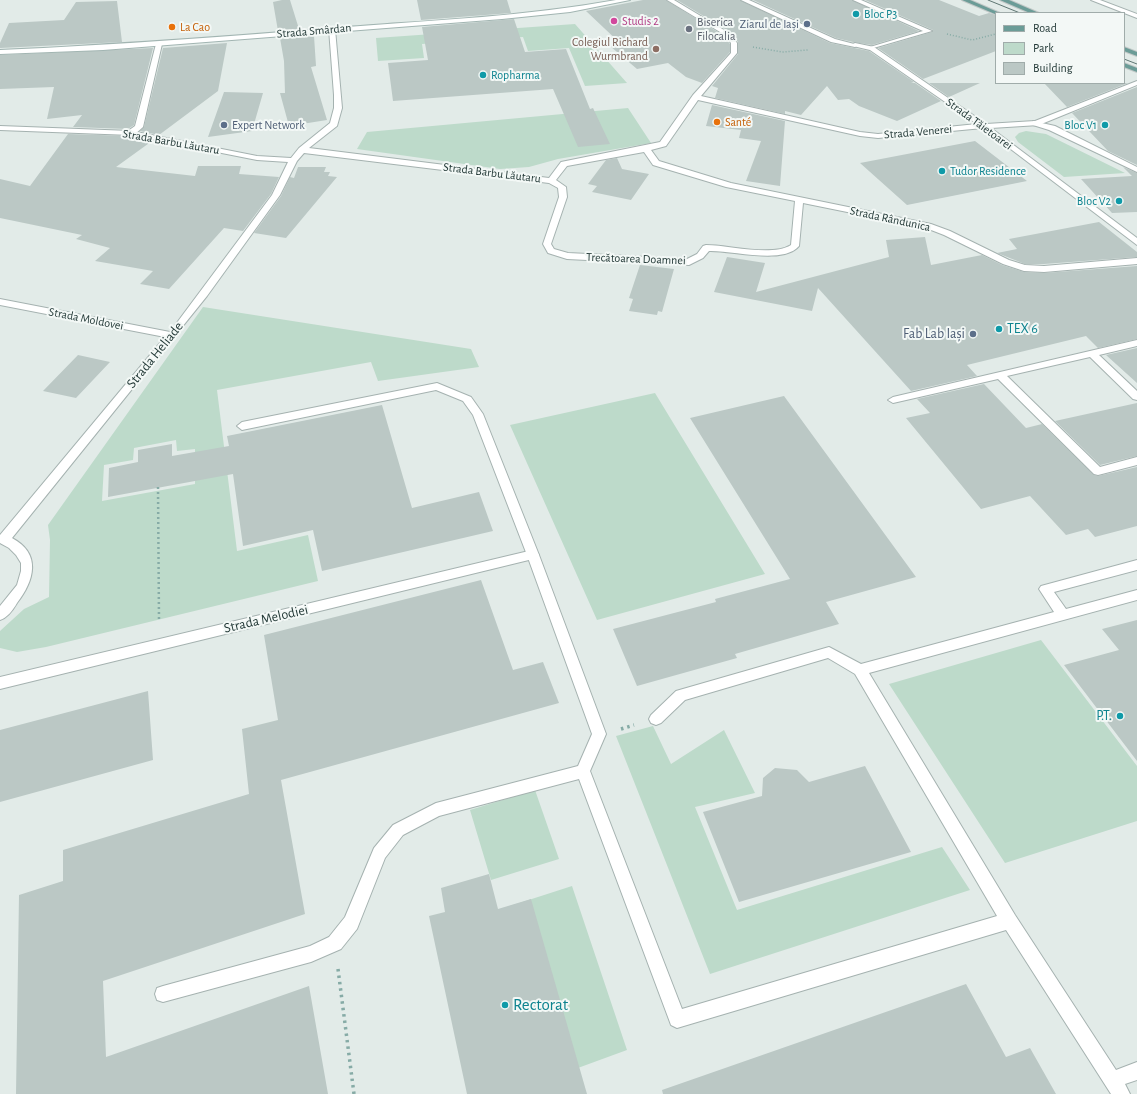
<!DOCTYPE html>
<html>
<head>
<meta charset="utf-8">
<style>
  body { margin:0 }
  #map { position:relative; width:1137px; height:1094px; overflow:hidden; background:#e2ebe8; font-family:"Alegreya Sans",sans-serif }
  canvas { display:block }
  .legend { position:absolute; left:995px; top:12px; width:130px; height:72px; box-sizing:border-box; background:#f3f8f6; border:1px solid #a0acaa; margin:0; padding:5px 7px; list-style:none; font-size:12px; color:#243a38 }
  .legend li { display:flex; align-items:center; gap:8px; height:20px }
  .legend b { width:20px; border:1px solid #a0acaa }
</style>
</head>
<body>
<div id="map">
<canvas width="1137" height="1094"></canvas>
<ul class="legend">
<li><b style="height:5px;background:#6b9c97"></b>Road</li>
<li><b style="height:11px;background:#bddaca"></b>Park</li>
<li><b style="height:11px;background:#bbc8c5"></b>Building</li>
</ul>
</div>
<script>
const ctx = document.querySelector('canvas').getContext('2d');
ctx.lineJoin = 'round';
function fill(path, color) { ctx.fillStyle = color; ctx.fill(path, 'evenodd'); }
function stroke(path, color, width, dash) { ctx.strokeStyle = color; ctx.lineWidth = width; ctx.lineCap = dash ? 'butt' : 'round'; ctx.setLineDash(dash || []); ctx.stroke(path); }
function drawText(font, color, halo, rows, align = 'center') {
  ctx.font = font + ' "Alegreya Sans",sans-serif'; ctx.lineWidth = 4; ctx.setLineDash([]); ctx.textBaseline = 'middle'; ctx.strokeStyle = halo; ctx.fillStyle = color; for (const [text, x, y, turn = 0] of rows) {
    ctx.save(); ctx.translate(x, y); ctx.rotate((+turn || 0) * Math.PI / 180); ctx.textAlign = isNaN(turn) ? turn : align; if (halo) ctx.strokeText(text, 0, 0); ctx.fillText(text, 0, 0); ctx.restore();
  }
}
fill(new Path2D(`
  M575 24 627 83 585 86 569 48 528 51 523 37 422 44 424 58 378 61 376 38Z
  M628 108 651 143 558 159 529 167 500 169 357 149 367 132Z
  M1026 131 1046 134 1125 173 1064 177 1018 142 1015 137 1019 133Z
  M203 307 471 349 479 367 378 381 371 362 217 390 237 551 308 535 318 581 46 647 17 652 0 648V631L24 609 49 597 50 540 48 525ZM176 440 177 451 195 449V484L102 501 104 465 133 460 134 448Z
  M655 393 765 574 597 620 510 425Z
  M1041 640 1137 766V821L1005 863 889 684Z
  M653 726 671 764 724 730 755 793 695 807 737 910 942 847 970 890 710 974 616 736Z
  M535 790 559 859 491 880 470 810Z
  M572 886 627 1050 556 1076 507 907Z`), '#bddaca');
fill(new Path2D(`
  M282 0H290L299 29 278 31 273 2Z
  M417 0H507L511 13 421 20Z
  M643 0H666L724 36 730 44V52L702 83 686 77 668 63 637 69 610 46 622 45 586 11Z
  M677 0H740L830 43 869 51 914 82 911 83H915L941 101 897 121 859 106 849 99 838 100 827 86 801 115 785 111V114L715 98 718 88 712 86 738 54V42L730 32Z
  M753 0H852L919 31 872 45 853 42 836 38Z
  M865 0H939L979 16 989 13 996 15V51L923 79 878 48 932 32 933 30Z
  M117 1 122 42 0 48V43L9 23 64 20 76 2Z
  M514 19 525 52 566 49 590 109 593 108 610 144 578 147 553 89 393 101 388 63 428 60 422 27Z
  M314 36 316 66 311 67 327 120 289 126 280 93H285L284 61 280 38Z
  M227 43 218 91 159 135 140 131 144 127 163 48Z
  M153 48 134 125 128 129 73 127 82 115 47 119 54 87 0 89V55Z
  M929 83H980L949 97Z
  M1044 83H1128L1067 107Z
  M1137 87V165L1108 151 1072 113Z
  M224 92 263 93 252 131 208 137Z
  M712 105 785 121 780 186 746 181 761 141 739 138 741 130 706 126Z
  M68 134 131 136 152 141 116 167 195 176 198 166H241L239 174 279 177 271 194 243 231 224 228 169 289 140 284 153 271 95 261 110 248 76 239 82 235 0 218V179L30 186Z
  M975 141 1027 181 907 205 860 163Z
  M617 158 622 169 649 174 631 200 592 192 597 186 588 184 606 160Z
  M298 167H326L324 172H330L328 176 337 177 286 238 254 233 281 196 290 177 294 178Z
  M1123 167 1137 173V212L1112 213 1081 179 1132 176Z
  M1099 222 1137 252V257L1044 264H1025L997 253 1017 249 1009 239Z
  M925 237 931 265 982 255 1002 265 1024 272 1044 273 1137 266V339L1098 348 1086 336 967 365 977 376 911 391 818 288 812 311 714 292 727 257 765 263 756 292 889 257 886 240Z
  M640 265 674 269 662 312 658 311 657 315 629 311 633 299 629 298Z
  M1137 348V383L1106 355Z
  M78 355 110 362 76 398 43 391Z
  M984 384 1026 428 1042 424 1094 475 1098 476 1137 467V526L1095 537 1088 529 1066 535 1030 496 981 509 906 418 930 413 917 399Z
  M784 396 916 577 826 602 839 624 735 654 737 658 637 686 613 629 716 602 715 599 790 579 690 418Z
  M1137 403V456L1100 465 1055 421Z
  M382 405 412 508 479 492 493 531 322 571 313 530 243 546 233 474 108 497 109 468 138 462V450L172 444V456L229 446 227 436Z
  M481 580 513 670 543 662 559 703 281 780 305 914 103 981 106 1057 309 986 328 1094H16L19 895 63 881V850L249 794 242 729 278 720 264 635Z
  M1137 620V761L1064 665 1119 650 1102 629Z
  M148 691 153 760 0 802V730Z
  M865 766 911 852 739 902 703 812 762 796 763 778 775 768 797 770 809 782Z
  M489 874 498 909 531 899 587 1094H467L429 916 445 912 441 888Z
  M966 984 1006 1057 1030 1048 1056 1094H663L662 1090Z`), '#bbc8c5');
const lane = new Path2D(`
  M741 0H749L835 39 858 45 855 47 831 42Z
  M853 0H861L932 31 870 49V47L923 31Z
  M1091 0H1100L1137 14V18Z
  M159 42 162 44 143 127 134 135H128V131L135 126 156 44Z
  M1033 121 1055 126 1137 167V172L1049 130 1033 125Z
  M1137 340V346L1099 355 1137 391V400L1133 399 1090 357 1007 376 1100 467 1137 457V465L1098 475 1094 474 998 379 893 403 888 400 893 397Z
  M437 383 471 397 483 414 539 555 606 734 590 771 682 1009 997 916 855 674 828 658 685 700 661 723 656 725 651 723 649 719 651 715 676 691 829 647 861 664 1054 612 1039 589 1041 586 1137 560V570L1054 592 1066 609 1137 590V600L869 673 1015 915 1116 1070 1137 1062V1080L1125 1084 1130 1094H1111L1006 930 677 1028 671 1025 579 779 439 816 403 835 385 858 357 929 341 949 311 962 163 1002 157 1000 155 994 157 988 163 986 310 946 329 937 345 917 374 848 393 825 436 803 578 766 592 734 527 555 473 415 463 401 436 390 242 430 237 426 242 422Z`);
const street = new Path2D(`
  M667 0H674L729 33 737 43V53L701 96 860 132 878 134 977 124 870 50 853 46V44L855 43 874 47 986 124 1035 121 1137 81V85L1039 125 991 128 1137 238V245L983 128 878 138 860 136 698 100 666 146 651 150 659 161 731 183 931 224 950 231 1009 260 1025 265 1044 266 1137 258V264L1044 272 1024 271 1003 264 944 235 926 228 803 203 799 246C783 265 731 250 709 251L703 258 689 265 567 259 548 253 543 244 559 197 558 188 549 183 304 153 297 161 280 195 207 296 12 538C42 554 34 581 17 603 13 610 7 618 0 620V606L17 585 21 571V563L16 555 9 548 0 543V535L165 337 0 305V299L170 332 272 195 288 162 257 160 131 135 0 130V126L131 131 257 156 291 158 299 148 330 123 334 108V95L329 29 332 27 335 29 342 108 337 126 309 148 549 178 561 162 660 142 693 95 731 53V43L725 35ZM644 152 653 165 726 187 795 201 791 245C771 257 729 245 706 245L703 246 697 254 687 259 568 253 554 249 551 244 567 197 566 187 556 180 567 166Z
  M533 550 537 552 539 555 537 558 0 689V677Z`);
const secondary = new Path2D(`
  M616 0H630L570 12 502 19 103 50 0 54V50C116 45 232 36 347 27 437 20 528 16 616 0Z`);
const primary = new Path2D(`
  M962 0H970L1000 13 995 14Z
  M1000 0H1009L1039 13H1030Z
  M1124 47 1137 52V56L1124 51Z
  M1124 63 1137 68V72L1124 67Z`);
stroke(lane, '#a5b2b0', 2);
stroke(street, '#a5b2b0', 2);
stroke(secondary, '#a2b5b2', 2);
stroke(primary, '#c2c8c7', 2);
stroke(new Path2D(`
  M947 34 972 40 996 34
  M753 47 782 52 808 50`), '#86aba6', 1.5, [1, 2]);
stroke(new Path2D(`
  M158 487 159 621`), '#86aba6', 2.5, [2, 3]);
stroke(new Path2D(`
  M621 729 634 725
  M338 969 354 1094`), '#86aba6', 3.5, [2.5, 4]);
fill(lane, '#fff');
fill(street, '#fff');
fill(secondary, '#fff');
fill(primary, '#6b9c97');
stroke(new Path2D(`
  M988 0 1020 13
  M1124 59 1137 64`), '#5f7673', 1);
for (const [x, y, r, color] of [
  [856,14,4,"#0f9aa8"],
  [614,21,4,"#d1479c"],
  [807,24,4,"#5c6f8a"],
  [172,27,4,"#e8710a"],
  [689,29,4,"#6b7280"],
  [656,49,4,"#8d6e63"],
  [483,75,4,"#0f9aa8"],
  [717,122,4,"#e8710a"],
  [224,125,4,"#5c6f8a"],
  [1105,125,4,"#0f9aa8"],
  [942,171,4,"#0f9aa8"],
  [1119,201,4,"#0f9aa8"],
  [999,329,4,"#0f9aa8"],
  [973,334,4,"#5c6f8a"],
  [1120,716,4,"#0f9aa8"],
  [505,1005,4,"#0f9aa8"]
]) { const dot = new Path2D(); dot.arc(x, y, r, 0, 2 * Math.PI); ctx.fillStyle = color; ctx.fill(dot); stroke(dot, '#f3f8f6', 1.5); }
drawText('12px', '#0d838f', '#f3f8f6', [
  ["Bloc P3",864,14],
  ["Ropharma",491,75],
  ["Bloc V1",1097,125,"right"],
  ["Tudor Residence",950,171],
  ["Bloc V2",1111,201,"right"]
], 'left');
drawText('12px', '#b23c85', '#f3f8f6', [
  ["Studis 2",622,21]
], 'left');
drawText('12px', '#5b616d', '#f3f8f6', [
  ["Biserica",697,22],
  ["Filocalia",697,36]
], 'left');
drawText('12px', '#4e5e75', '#f3f8f6', [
  ["Ziarul de Iași",799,24],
  ["Expert Network",232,125,"left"]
], 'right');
drawText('12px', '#c56008', '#f3f8f6', [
  ["La Cao",180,27],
  ["Santé",725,122]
], 'left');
drawText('12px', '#243a38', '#f3f8f6', [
  ["Strada Smârdan",314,31,-5],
  ["Strada Tăietoarei",979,124,36],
  ["Strada Venerei",918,132,-5],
  ["Strada Barbu Lăutaru",171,142,10],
  ["Strada Barbu Lăutaru",492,173,7],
  ["Strada Rândunica",890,219,12],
  ["Trecătoarea Doamnei",636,259,2],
  ["Strada Moldovei",86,319,11]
]);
drawText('12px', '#785e54', '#f3f8f6', [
  ["Colegiul Richard",648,42],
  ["Wurmbrand",648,56]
], 'right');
drawText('14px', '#0d838f', '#f3f8f6', [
  ["TEX 6",1007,329],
  ["P.T.",1112,716,"right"]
], 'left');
drawText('14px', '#4e5e75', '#f3f8f6', [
  ["Fab Lab Iași",965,334]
], 'right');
drawText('14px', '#243a38', '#f3f8f6', [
  ["Strada Heliade",155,355,-51],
  ["Strada Melodiei",266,619,-13]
]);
drawText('17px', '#0d838f', '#f3f8f6', [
  ["Rectorat",513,1005]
], 'left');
</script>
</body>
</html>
